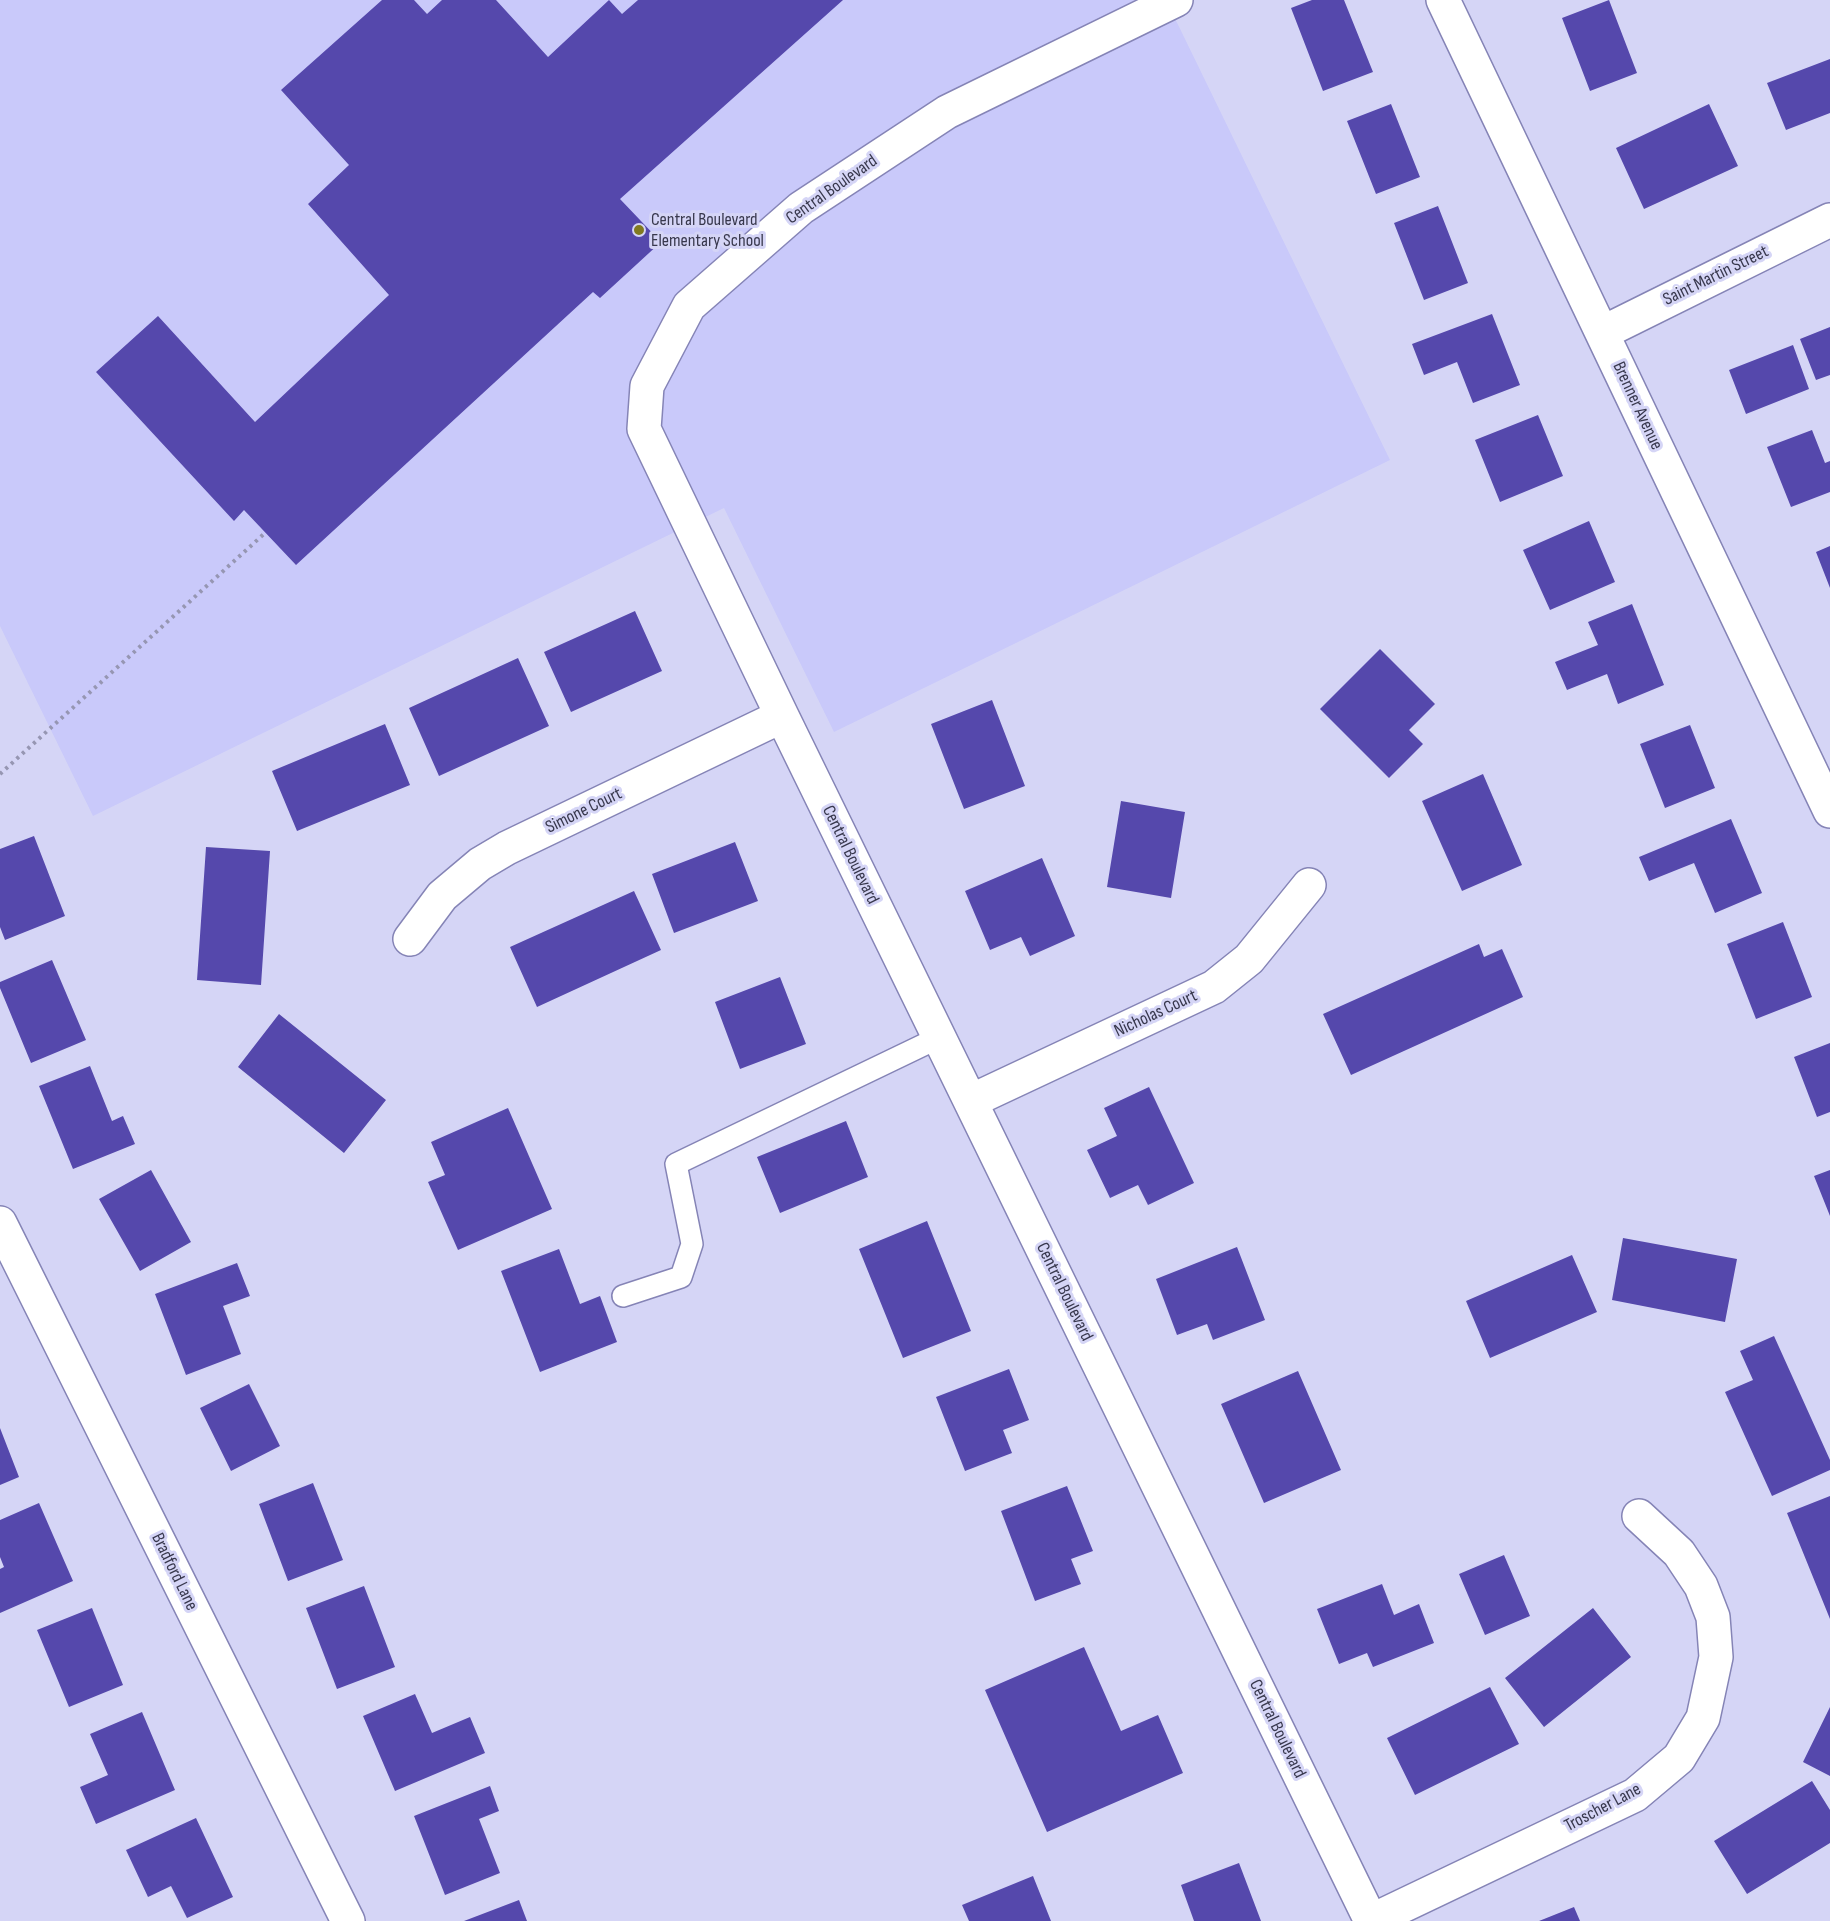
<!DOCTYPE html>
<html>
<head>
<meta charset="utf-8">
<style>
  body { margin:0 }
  canvas { display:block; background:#d5d5f6 }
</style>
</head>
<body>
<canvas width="1830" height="1921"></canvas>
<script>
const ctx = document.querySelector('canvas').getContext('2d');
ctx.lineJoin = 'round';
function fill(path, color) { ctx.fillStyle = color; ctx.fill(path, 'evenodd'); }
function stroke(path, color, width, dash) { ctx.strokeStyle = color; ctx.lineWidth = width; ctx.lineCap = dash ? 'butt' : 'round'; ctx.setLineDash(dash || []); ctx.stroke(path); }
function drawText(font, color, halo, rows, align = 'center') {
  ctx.font = font + ' "Sofia Sans Condensed",sans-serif'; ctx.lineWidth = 6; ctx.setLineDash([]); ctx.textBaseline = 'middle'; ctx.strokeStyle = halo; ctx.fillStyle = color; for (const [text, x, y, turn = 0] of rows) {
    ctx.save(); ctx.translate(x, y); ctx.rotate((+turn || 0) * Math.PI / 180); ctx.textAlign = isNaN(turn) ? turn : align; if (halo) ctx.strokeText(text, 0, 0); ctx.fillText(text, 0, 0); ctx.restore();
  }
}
fill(new Path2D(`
  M0 0H1166L1390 460 834 732 724 508 93 816 0 626Z`), '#c9c9fa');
fill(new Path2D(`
  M382 0H414L427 14 442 0H496L548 57 609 0 622 14 638 0H843L620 199 661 242 600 298 593 292 296 565 244 510 234 521 96 372 158 316 255 422 389 295 308 204 349 165 281 90Z
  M1312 0H1344L1373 72 1323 91 1291 8Z
  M1609 0 1637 73 1590 91 1562 18Z
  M1830 59V113L1786 130 1767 83Z
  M1391 104 1420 177 1376 194 1347 121Z
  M1709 104 1738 166 1644 209 1616 148Z
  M1438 206 1468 283 1424 300 1394 223Z
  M1492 314 1520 385 1473 403 1457 362 1424 375 1412 344Z
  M1830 327V375L1816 380 1800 339Z
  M1793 345 1809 389 1746 414 1729 370Z
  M1538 415 1563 476 1500 502 1475 440Z
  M1812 430 1825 463 1830 461V492L1791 507 1767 447Z
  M1589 521 1615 582 1550 610 1523 550Z
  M1830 546V588L1816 552Z
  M1632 604 1664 685 1618 704 1607 674 1567 690 1555 662 1598 645 1588 622Z
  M635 611 662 671 571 712 544 652Z
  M1380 649 1435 704 1409 730 1423 744 1389 778 1320 709Z
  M518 658 549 726 439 776 409 708Z
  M992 700 1025 786 964 809 931 724Z
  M385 724 410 785 297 831 272 771Z
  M1690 725 1715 788 1665 808 1640 744Z
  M1483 774 1522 865 1462 891 1422 801Z
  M1121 801 1185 812 1171 898 1107 887Z
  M1731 819 1762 893 1715 913 1694 863 1649 881 1639 857Z
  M34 836 65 916 5 940 0 927V849Z
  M735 842 758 901 674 933 652 874Z
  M206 847 270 851 261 985 197 980Z
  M1042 858 1075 936 1030 956 1021 937 990 950 965 891Z
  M634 891 661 950 537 1007 510 947Z
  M1783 922 1812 997 1756 1019 1727 944Z
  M1479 944 1484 957 1502 949 1523 997 1351 1075 1323 1014Z
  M52 960 86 1040 31 1063 0 988V982Z
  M780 977 806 1044 740 1069 715 1002Z
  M279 1014 386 1100 344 1153 238 1067Z
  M1830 1043V1112L1817 1117 1794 1057Z
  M90 1066 112 1121 123 1116 135 1144 73 1169 39 1086Z
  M1149 1087 1194 1183 1148 1205 1138 1185 1110 1198 1087 1150 1117 1136 1104 1108Z
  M508 1108 552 1209 458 1250 428 1182 445 1175 431 1142Z
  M846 1121 868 1177 780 1213 757 1157Z
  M151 1170 191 1242 140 1271 99 1199Z
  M1830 1170V1216L1814 1176Z
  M927 1221 971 1331 903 1358 859 1249Z
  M1623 1238 1737 1259 1725 1322 1612 1300Z
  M1237 1247 1265 1320 1213 1340 1207 1324 1177 1335 1156 1279Z
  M559 1249 580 1304 600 1296 617 1342 540 1372 501 1271Z
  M1572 1255 1597 1312 1490 1358 1466 1301Z
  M237 1263 250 1296 223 1306 241 1354 186 1375 155 1294Z
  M1774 1336 1830 1460V1470L1772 1496 1725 1392 1753 1380 1740 1351Z
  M1009 1369 1029 1420 1003 1430 1012 1453 965 1471 936 1397Z
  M1298 1371 1341 1470 1264 1503 1221 1404Z
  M249 1384 280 1446 231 1471 200 1408Z
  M0 1428 19 1477 0 1485Z
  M313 1483 343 1560 288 1581 259 1504Z
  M1067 1486 1093 1551 1071 1559 1081 1584 1035 1601 1001 1511Z
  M1830 1496V1619L1787 1513Z
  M39 1503 73 1581 0 1613V1569L4 1567 0 1557V1520Z
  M1504 1555 1530 1616 1485 1635 1459 1574Z
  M1382 1584 1394 1615 1419 1604 1434 1643 1373 1667 1367 1653 1339 1664 1317 1609Z
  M364 1586 395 1667 337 1689 306 1608Z
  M92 1608 123 1685 69 1707 37 1630Z
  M1593 1608 1631 1657 1544 1727 1505 1678Z
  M1084 1647 1121 1731 1158 1715 1183 1773 1047 1832 985 1690Z
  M1490 1687 1519 1744 1415 1795 1387 1738Z
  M415 1694 432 1733 470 1717 485 1753 395 1791 363 1716Z
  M1830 1707V1776L1803 1762Z
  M142 1712 175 1790 96 1824 80 1787 108 1775 90 1734Z
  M1812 1781 1830 1810V1843L1747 1894 1714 1841Z
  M490 1786 499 1811 479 1819 500 1873 445 1895 414 1816Z
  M196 1818 233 1897 187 1918 171 1886 148 1897 126 1850Z
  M1239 1863 1261 1921H1194L1181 1885Z
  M1033 1876 1051 1921H969L962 1905Z
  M519 1900 527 1921H464Z
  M1574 1907 1580 1921H1539Z`), '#5548ac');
const service = new Path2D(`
  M623 1296 681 1277 692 1244 676 1164 940 1037`);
const minor = new Path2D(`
  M1176 0 947 112 801 208 689 306 647 386 644 429 782 716 1371 1921
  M1443 0 1830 811
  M1602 333 1830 220
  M410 939 442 896 480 864 507 848 782 716
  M971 1101 1214 987 1249 959 1309 885
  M0 1223 348 1921
  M1371 1921 1635 1795 1679 1758 1703 1718 1716 1657 1713 1617 1701 1586 1679 1553 1639 1516`);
stroke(service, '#8584b6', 24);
stroke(minor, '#8584b6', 36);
stroke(new Path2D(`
  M0 774 265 533`), '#9696b2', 4, [3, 4.5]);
stroke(service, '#fff', 21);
stroke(minor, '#fff', 33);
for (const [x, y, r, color] of [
  [639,230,6,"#817a20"]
]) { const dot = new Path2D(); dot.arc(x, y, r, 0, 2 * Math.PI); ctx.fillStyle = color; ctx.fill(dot); stroke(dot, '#d5d5f6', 2); }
drawText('18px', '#38384d', '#d5d5f6', [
  ["Central Boulevard",832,190,-35],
  ["Saint Martin Street",1716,276,-26],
  ["Brenner Avenue",1637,406,65],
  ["Simone Court",584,811,-26],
  ["Central Boulevard",850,855,64],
  ["Nicholas Court",1156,1014,-25],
  ["Central Boulevard",1064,1292,64],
  ["Bradford Lane",174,1572,64],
  ["Central Boulevard",1277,1729,64],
  ["Troscher Lane",1603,1808,-28]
]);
drawText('18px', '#38384d', '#d5d5f6', [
  ["Central Boulevard",651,220],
  ["Elementary School",651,241]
], 'left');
</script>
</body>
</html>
